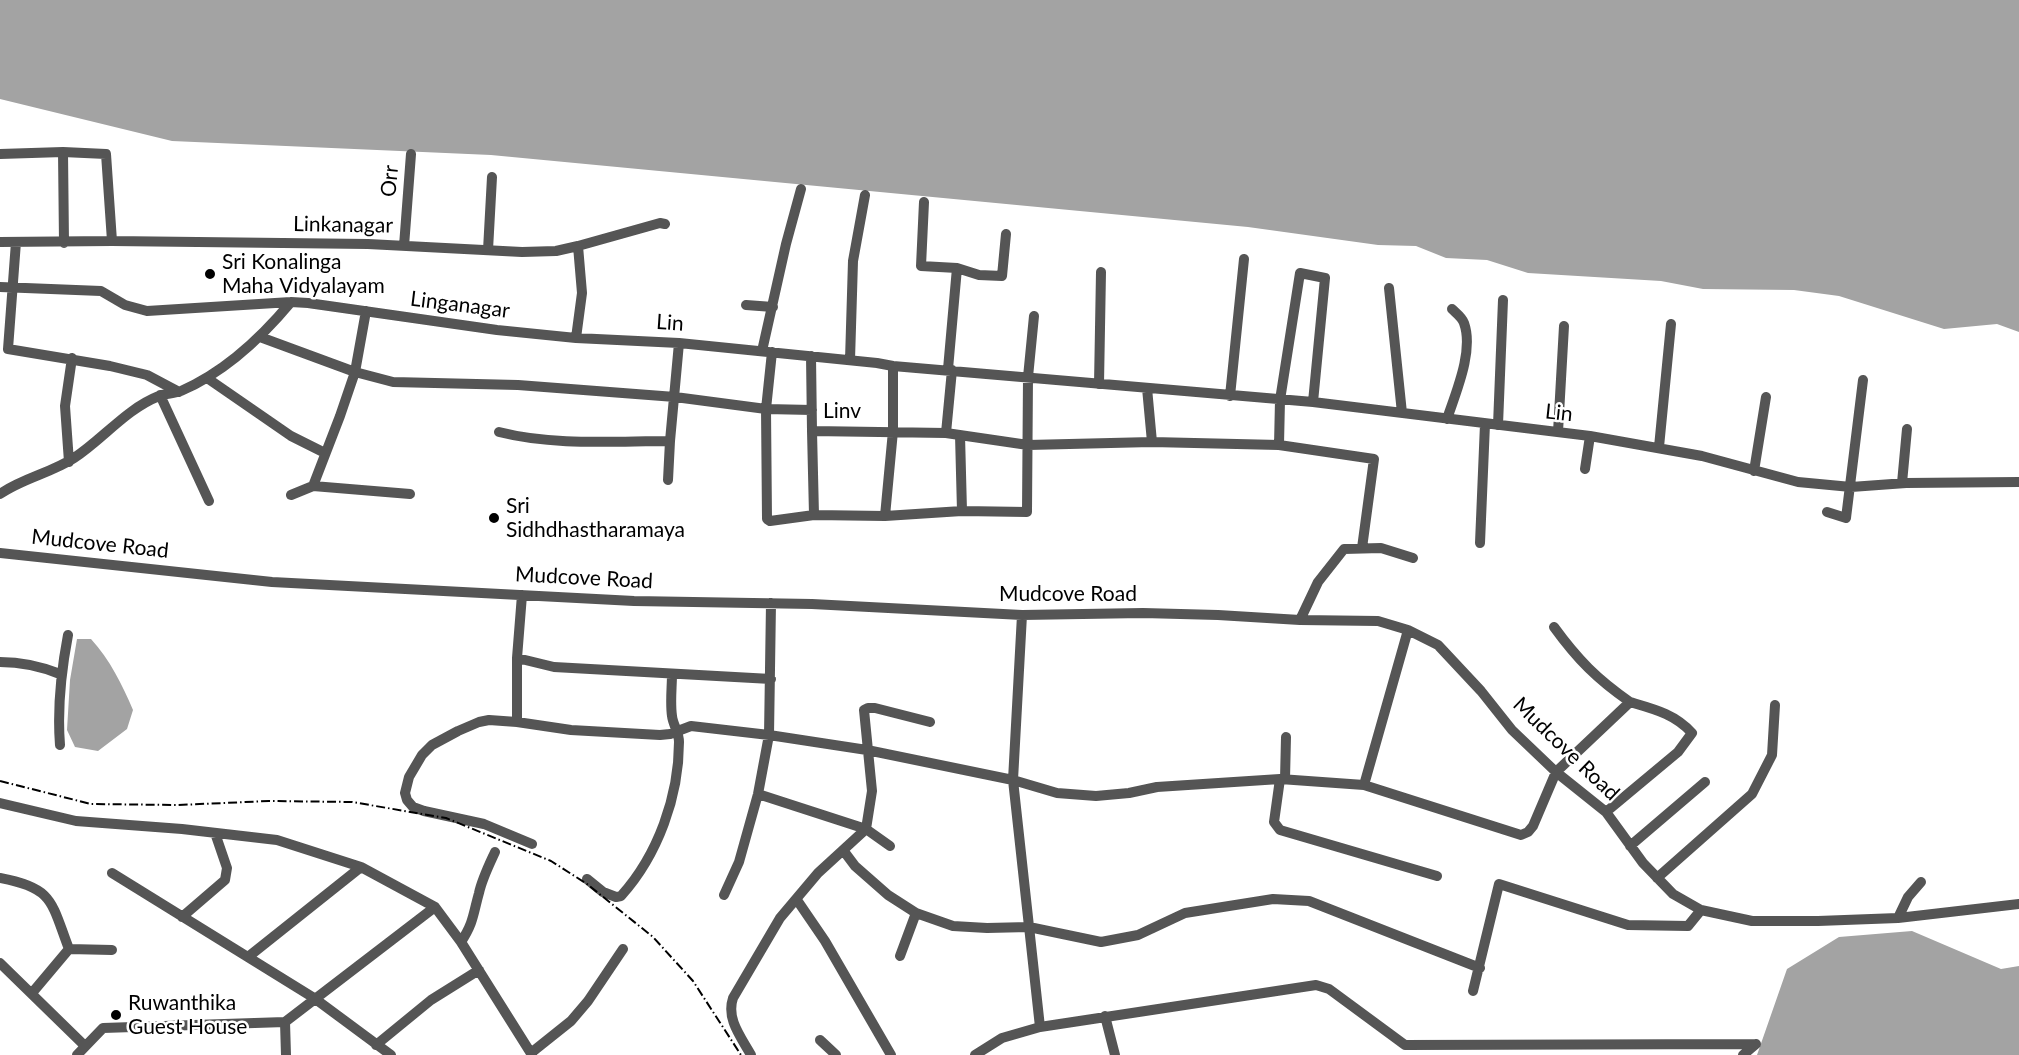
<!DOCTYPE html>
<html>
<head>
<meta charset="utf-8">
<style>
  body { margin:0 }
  canvas { display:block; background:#fff }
</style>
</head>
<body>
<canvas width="2019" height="1055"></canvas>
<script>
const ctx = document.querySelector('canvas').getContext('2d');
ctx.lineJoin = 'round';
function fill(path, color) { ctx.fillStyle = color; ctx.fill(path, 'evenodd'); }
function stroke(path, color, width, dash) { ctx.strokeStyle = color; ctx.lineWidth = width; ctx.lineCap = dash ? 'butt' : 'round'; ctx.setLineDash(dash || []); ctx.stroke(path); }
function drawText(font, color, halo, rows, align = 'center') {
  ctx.font = font + ' Lato,sans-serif'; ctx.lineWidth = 5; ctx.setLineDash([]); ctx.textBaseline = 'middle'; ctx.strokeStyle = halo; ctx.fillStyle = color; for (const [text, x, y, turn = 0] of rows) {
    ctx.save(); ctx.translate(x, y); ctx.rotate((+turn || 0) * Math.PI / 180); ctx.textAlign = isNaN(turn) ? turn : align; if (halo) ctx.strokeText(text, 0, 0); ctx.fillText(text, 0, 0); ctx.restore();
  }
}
fill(new Path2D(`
  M0 0H2019V332L1997 324 1944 329 1839 296 1794 290 1703 289 1661 281 1528 273 1487 260 1446 258 1416 246 1378 245 1248 227 491 155 172 141 0 99Z
  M77 639H91C110 660 122 684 133 710L127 729 98 751 75 747 67 730 70 680Z
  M1912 931 2001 969 2019 966V1055H1757L1787 969 1839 937Z`), '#a3a3a3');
stroke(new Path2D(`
  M63 152 64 243
  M0 154 63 152 106 154 112 241
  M924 202 921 266 957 268
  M0 242 112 241 368 244 522 252 556 251 578 246 660 223 665 224
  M16 242 8 349 110 366 147 375 179 392
  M404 246 411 154
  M488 250 492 177
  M0 287 101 291 125 305 147 311 291 302 308 303 497 330 576 338 679 343 877 363 893 366 1313 402 1590 436 1702 456 1798 482 1851 487 1906 483 2019 482
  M1389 288 1402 413
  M746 305 773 307
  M260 337 355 372 393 382 518 385 675 397 766 409 772 352
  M576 338 582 293 578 246
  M762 351 786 244 801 189
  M811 356 812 431 946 433 1028 445 1152 442 1147 388
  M850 360 853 261 865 195
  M893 366V431L885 516 962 511 1027 512 1028 377 1034 316
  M948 369 957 268 979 275 1002 276 1006 234
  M207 378 291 436 325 453
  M1099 384 1101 272
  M160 395 209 501
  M1230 396 1244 259
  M812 410 766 409 767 519 770 521 814 515
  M1447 419C1456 392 1474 351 1464 323 1462 317 1456 313 1452 309
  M1498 425 1503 300
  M812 431 814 515 885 516
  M499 432C554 446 614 441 670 441L679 343
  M1558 432 1564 326
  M946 433 952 370
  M960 435 962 511
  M1152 442 1279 445 1374 459 1362 548
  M1279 445 1280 400 1300 273 1325 278 1313 402
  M1659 447 1671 324
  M69 462 65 406 72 358
  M1585 469 1590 436
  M1754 471 1766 397
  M668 480 670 441
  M1902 483 1907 429
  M313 486 340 416 355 372 366 311
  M0 494C23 478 51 473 74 458 103 439 126 409 159 396 166 393 174 394 181 391 225 372 261 338 291 302
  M291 495 313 486 410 494
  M1827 512 1846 518 1863 380
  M1480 543 1485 424
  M0 553 272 582 634 601 812 604 1022 615 1143 613 1218 615 1300 620 1378 621 1408 630 1438 645 1481 691 1512 730 1556 772 1606 812 1643 863 1673 894 1701 910 1752 921H1818L1898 918 2019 904
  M1022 615 1013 780 1040 1027
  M1300 620 1318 582 1344 549 1381 548 1413 558
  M517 658 554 667 771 679
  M0 662C22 662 40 666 60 674
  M517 722V658L522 595
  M60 745C57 707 61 672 68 635
  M1280 779 1274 822 1280 830 1437 876
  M1285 779 1286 737
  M1364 785 1408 630
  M758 794 866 829 890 846
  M0 803 76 821 182 829 277 840 361 867 435 907 461 942 532 1055
  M1606 812 1678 752 1692 733C1675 714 1654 709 1630 702
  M532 844 484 824 424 811 413 807 407 800 405 793 409 777 422 755 432 745 458 731 479 722 489 720 517 722 571 730 660 735 670 734 691 726 769 735 867 750 1013 780 1057 793 1096 796 1129 793 1157 787 1280 779 1364 785 1521 835 1528 832 1533 826 1556 772 1630 702C1597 679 1578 660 1554 627
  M1630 846 1705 782
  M843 850 855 866 888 895 916 913 953 926 987 928 1029 927 1101 942 1138 935 1185 913 1273 899 1309 901 1480 968
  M112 873 314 998 391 1055
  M0 878C54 888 51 902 69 949
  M1657 878 1752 794 1772 755 1775 705
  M587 879 603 892 616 897 621 896C658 855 679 796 679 742 679 732 673 725 672 716 670 702 672 687 672 674
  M724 895 739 862 758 794 769 735 771 603
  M797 900 825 941 891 1055
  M182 917 225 880 227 868 215 833
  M1898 918 1908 897 1921 882
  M461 942C474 922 473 914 479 893 482 879 489 865 495 852
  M900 956 916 913
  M248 957 361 867
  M0 963 85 1046
  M1473 991 1499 884 1628 925 1688 926 1701 910
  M32 993 69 949 112 950
  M1105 1016 1115 1055
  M820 1040 836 1055
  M376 1045 431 1000 479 970
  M531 1053 571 1021 588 1001 623 949
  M77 1055 103 1028 285 1022
  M286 1055 285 1022 435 907
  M751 1055C741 1037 726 1019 733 998L780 918 818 873 866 829 872 791 864 710 868 708H875L930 722
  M975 1055 1002 1038 1040 1027 1316 985 1329 989 1405 1045 1756 1044
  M1743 1055 1756 1044`), '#555', 10);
stroke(new Path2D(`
  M0 781 91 804 178 805 269 801 352 802 446 818 551 861 587 884 653 937 693 981 741 1055`), '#000', 2, [9, 3, 1.5, 3]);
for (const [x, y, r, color] of [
  [210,274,6,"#000"],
  [494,518,6,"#000"],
  [116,1015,6,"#000"]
]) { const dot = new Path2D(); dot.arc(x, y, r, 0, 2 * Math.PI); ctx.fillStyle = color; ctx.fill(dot); stroke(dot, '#fff', 2); }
drawText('21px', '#000', '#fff', [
  ["Orr",390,181,-85],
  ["Linkanagar",343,225,1],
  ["Linganagar",460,305,7],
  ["Lin",670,323,4],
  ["Linv",842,411],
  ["Lin",1559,413,6],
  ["Mudcove Road",100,544,6],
  ["Mudcove Road",584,578,3],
  ["Mudcove Road",1068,594],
  ["Mudcove Road",1566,749,44]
]);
drawText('21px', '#000', '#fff', [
  ["Sri Konalinga",222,262],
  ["Maha Vidyalayam",222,286],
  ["Sri",506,506],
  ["Sidhdhastharamaya",506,530],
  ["Ruwanthika",128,1003],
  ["Guest House",128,1027]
], 'left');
</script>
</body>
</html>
